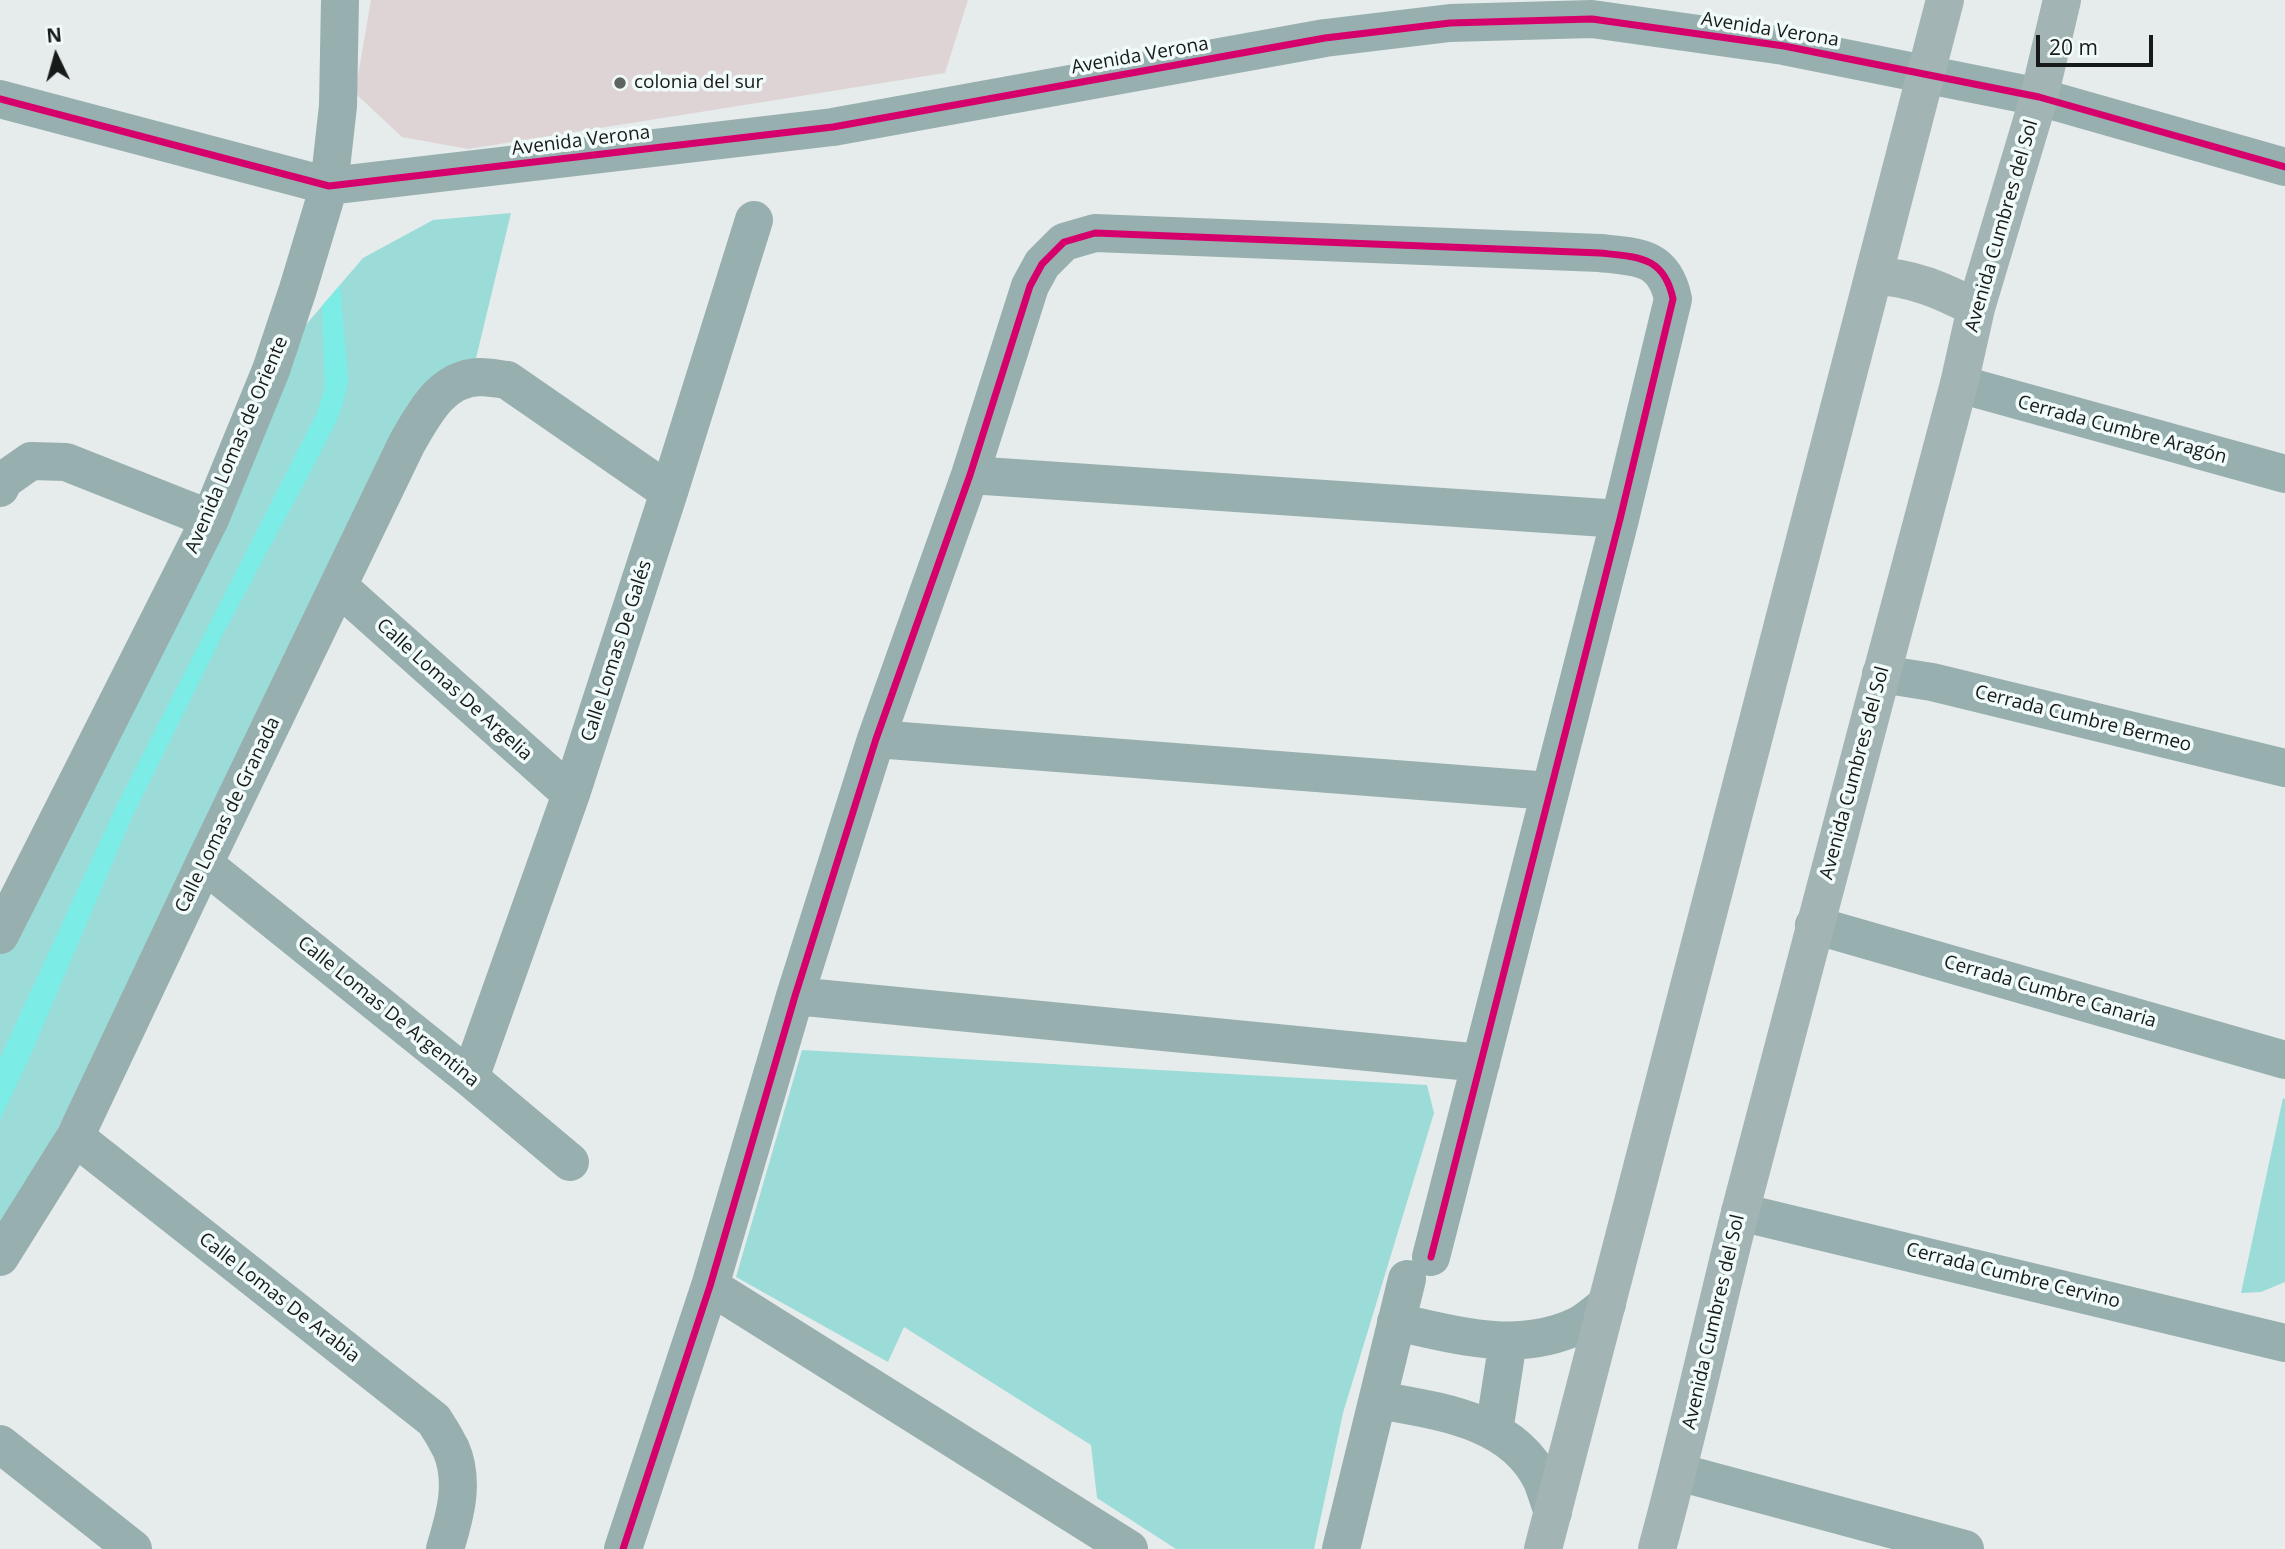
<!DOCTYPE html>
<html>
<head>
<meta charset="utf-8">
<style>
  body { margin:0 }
  #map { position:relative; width:2285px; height:1549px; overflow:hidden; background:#e6ebeb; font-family:"Open Sans",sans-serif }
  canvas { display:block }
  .north { position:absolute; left:21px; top:21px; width:70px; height:70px; -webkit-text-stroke:5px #f1fbfa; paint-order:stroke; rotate:355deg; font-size:19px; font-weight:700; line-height:28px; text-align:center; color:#161a19 }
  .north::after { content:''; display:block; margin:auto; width:24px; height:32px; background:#161a19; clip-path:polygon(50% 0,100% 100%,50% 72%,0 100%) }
  .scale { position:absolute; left:2036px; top:35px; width:117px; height:32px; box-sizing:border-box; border:4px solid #161a19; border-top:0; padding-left:9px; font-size:21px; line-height:24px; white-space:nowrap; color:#161a19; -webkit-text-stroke:5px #f1fbfa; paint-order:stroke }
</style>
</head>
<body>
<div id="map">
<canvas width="2285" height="1549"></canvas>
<div class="north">N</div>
<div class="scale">20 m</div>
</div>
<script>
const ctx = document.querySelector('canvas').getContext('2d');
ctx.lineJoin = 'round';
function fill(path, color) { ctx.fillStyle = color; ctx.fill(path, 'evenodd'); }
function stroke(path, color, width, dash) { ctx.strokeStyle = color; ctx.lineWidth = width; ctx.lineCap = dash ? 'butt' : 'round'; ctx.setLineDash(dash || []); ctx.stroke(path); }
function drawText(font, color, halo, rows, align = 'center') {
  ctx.font = font + ' "Open Sans",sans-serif'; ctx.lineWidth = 7; ctx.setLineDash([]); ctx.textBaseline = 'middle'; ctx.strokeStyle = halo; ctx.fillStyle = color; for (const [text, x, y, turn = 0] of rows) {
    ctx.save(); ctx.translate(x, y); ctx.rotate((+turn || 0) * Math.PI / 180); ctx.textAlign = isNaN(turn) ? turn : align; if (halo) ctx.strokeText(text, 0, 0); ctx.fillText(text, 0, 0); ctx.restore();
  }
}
fill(new Path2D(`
  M511 213 471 379 433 399 0 1241V935L271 370 309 321 363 258 433 220Z
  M802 1050 1427 1085 1434 1113 1343 1413 1314 1549H1176L1097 1498 1091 1445 904 1327 888 1362 736 1277Z
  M2283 1098 2285 1099V1282L2261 1292 2241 1293Z`), '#9bdcd8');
fill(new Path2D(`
  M340 285 348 380 344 400 337 420 321 452 224 632 132 817 31 1054 0 1120V1058L116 807 317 413 325 388 322 306Z`), '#7cece6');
fill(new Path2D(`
  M371 0H968L945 73 468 149 402 137 355 93Z`), '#ded4d5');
stroke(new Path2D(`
  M0 99 329 186 833 127 1325 38 1450 23 1592 19 1784 46 2039 97 2285 167
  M1959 384 2285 474
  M970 475 1620 519
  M0 488 4 480 31 461 66 462 210 519
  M338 586 571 794
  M1881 674 1932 682 2285 768
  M876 739 1550 791
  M204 864 470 1078 570 1162
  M1814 925 2285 1060
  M0 935 210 519 271 370 298 289 329 186 338 106 340 0
  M795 996 1481 1063
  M470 1078 571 794 669 492 754 220
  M75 1137 434 1420C440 1429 446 1439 451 1449 465 1482 455 1516 445 1549
  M1740 1212 2285 1343
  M0 1257 75 1137 204 864 407 443C424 414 441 378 480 377 489 377 498 379 507 380L669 492
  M710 1286 1129 1549
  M1396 1322C1456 1335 1518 1354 1577 1326 1587 1321 1598 1311 1607 1304
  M1378 1400C1437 1411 1513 1419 1542 1481 1546 1491 1549 1502 1553 1512
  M1494 1431 1508 1341
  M0 1444 133 1549
  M1678 1472 1965 1549
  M623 1549 710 1286 795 996 876 739 970 475 1030 286 1042 264 1064 242 1095 233 1600 253C1638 257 1664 256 1673 299L1620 519 1431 1257
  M1341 1549 1407 1279`), '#97afae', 38);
stroke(new Path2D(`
  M1874 276C1912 277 1943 291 1976 308
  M1543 1549 1945 0
  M1657 1549C1689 1432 1714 1314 1744 1197 1814 925 1887 655 1959 384L1976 308 2039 97 2062 0`), '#a2b4b3', 38);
stroke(new Path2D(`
  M0 99 329 186 833 127 1325 38 1450 23 1592 19 1784 46 2039 97 2285 167
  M623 1549 710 1286 795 996 876 739 970 475 1030 286 1042 264 1064 242 1095 233 1600 253C1638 257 1664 256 1673 299L1620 519 1431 1257`), '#d6006c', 7);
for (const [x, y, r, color] of [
  [620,83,7,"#5f6362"]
]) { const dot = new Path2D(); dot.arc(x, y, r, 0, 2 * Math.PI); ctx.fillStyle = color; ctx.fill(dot); stroke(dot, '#f1fbfa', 2.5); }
drawText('19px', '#161a19', '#f1fbfa', [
  ["Avenida Verona",1770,30,9],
  ["Avenida Verona",1140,56,-10],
  ["Avenida Verona",581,141,-7],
  ["Avenida Cumbres del Sol",2002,226,-74],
  ["Cerrada Cumbre Aragón",2122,430,15],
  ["Avenida Lomas de Oriente",237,445,-67],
  ["Calle Lomas De Galés",617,651,-72],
  ["Calle Lomas De Argelia",454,690,42],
  ["Cerrada Cumbre Bermeo",2083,719,14],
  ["Avenida Cumbres del Sol",1855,773,-75],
  ["Calle Lomas de Granada",228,815,-64],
  ["Cerrada Cumbre Canaria",2050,992,16],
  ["Calle Lomas De Argentina",388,1012,39],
  ["Cerrada Cumbre Cervino",2013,1276,14],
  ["Calle Lomas De Arabia",279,1298,38],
  ["Avenida Cumbres del Sol",1714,1322,-77]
]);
drawText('19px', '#161a19', '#f1fbfa', [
  ["colonia del sur",634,83]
], 'left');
</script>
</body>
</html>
